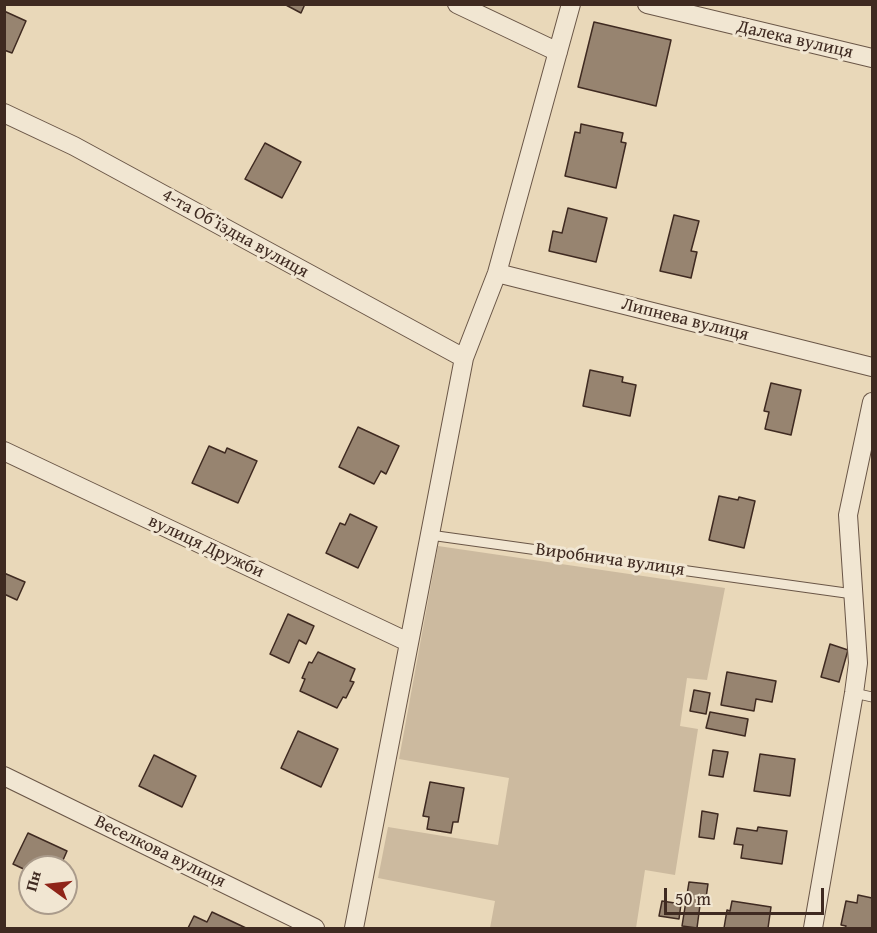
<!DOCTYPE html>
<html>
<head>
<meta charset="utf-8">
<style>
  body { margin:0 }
  #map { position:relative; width:877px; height:933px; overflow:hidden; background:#e9d8b9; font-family:"Gentium Book Plus",serif }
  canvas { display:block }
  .frame { position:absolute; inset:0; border:6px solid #3f2a21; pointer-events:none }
  .north { position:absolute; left:18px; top:855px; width:60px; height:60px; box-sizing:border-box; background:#f1e6d2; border:2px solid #aa9b8b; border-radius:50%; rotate:285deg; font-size:16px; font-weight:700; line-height:24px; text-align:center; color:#3f2a21 }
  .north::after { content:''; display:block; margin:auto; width:21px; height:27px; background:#8f2418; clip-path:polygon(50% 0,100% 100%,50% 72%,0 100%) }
  .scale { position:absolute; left:664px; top:888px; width:160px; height:27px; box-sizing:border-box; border:3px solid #3f2a21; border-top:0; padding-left:8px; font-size:18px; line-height:21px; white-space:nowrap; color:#3f2a21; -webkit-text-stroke:4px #f1e6d2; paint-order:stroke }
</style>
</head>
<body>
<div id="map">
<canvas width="877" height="933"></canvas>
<div class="frame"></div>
<div class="north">Пн</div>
<div class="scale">50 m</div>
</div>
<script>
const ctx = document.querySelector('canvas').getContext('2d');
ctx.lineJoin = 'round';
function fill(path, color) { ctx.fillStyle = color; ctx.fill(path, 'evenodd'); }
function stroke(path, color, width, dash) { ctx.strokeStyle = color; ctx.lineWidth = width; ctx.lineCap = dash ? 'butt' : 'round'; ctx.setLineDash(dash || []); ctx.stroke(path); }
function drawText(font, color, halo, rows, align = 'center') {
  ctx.font = font + ' "Gentium Book Plus",serif'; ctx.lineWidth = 6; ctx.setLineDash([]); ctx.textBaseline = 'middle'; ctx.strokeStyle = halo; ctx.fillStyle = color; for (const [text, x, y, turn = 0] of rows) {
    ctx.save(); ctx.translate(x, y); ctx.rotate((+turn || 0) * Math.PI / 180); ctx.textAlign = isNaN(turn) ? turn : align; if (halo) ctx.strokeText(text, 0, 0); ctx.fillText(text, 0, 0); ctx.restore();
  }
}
fill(new Path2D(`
  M438 546 725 588 707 680 687 678 680 726 698 729 675 875 645 870 636 928H490L495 901 378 878 388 827 498 845 509 778 399 759Z`), '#ccba9f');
const building = new Path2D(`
  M284 4H305L301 13Z
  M4 11 26 21 12 53 4 50Z
  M594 22 671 40 656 106 578 87Z
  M581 124 623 133 621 142 626 143 616 188 565 176 575 132 580 133Z
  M265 143 301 162 282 198 245 179Z
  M568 208 607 218 596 262 549 251 553 231 562 233Z
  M674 215 699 221 691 251 697 252 691 278 660 271Z
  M590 370 623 377 622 382 636 385 630 416 583 406Z
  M771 383 801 390 791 435 765 429 769 412 764 411Z
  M358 427 399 446 386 474 381 471 374 484 339 467Z
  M209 446 225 453 227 448 257 461 238 503 192 483Z
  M719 496 738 500 739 497 755 501 744 548 709 540Z
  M350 514 377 527 358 568 326 553 340 523 345 525Z
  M4 573 25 582 17 600 4 594Z
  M288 614 314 626 306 644 299 640 289 663 270 654Z
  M830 644 848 650 839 682 821 677Z
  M318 652 355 669 350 681 354 682 346 698 343 697 337 708 300 691 305 679 302 678 309 662 312 663Z
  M727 672 776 681 772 702 756 699 754 711 721 705Z
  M694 690 710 693 706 714 690 711Z
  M710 712 748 719 745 736 706 728Z
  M298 731 338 749 321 787 281 768Z
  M713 750 728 752 723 777 709 775Z
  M760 754 795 759 790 796 754 791Z
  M154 755 196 776 182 807 139 786Z
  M430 782 464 788 458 822H453L451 833 427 829 429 817 423 816Z
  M702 811 718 814 714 839 699 837Z
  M758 827 787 831 782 864 741 858 743 845 734 844 737 828 757 831Z
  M28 833 67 851 60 867H30V872L13 864Z
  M689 882 708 884 705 905H700L697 928 682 926Z
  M858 895 872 898V928H845L846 926 841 925 846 901 857 903Z
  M662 901 681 904 679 919 659 916Z
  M732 901 771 907 768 928H724L727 910 730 911Z
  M212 912 246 928H188L194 916 207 922Z`);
fill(building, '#978470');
stroke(building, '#3f2a21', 1.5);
const lane = new Path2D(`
  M430 535 853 594
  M854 693 872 697`);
const street = new Path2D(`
  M457 4 558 52
  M647 4 872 58
  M4 113 74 146 464 358
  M497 273 872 367
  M4 451 408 642
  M4 776 315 928
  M354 928 464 358 497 273 571 4
  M813 928 854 693 858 663 848 515 872 402`);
stroke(lane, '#6a5647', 11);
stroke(street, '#6a5647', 20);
stroke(lane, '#f1e6d2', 9);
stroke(street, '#f1e6d2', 18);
drawText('18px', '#3f2a21', '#f1e6d2', [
  ["Далека вулиця",795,40,13],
  ["4-та Обʼїздна вулиця",235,234,29],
  ["Липнева вулиця",685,320,14],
  ["вулиця Дружби",206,547,25],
  ["Виробнича вулиця",610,560,8],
  ["Веселкова вулиця",160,852,26]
]);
</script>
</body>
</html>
